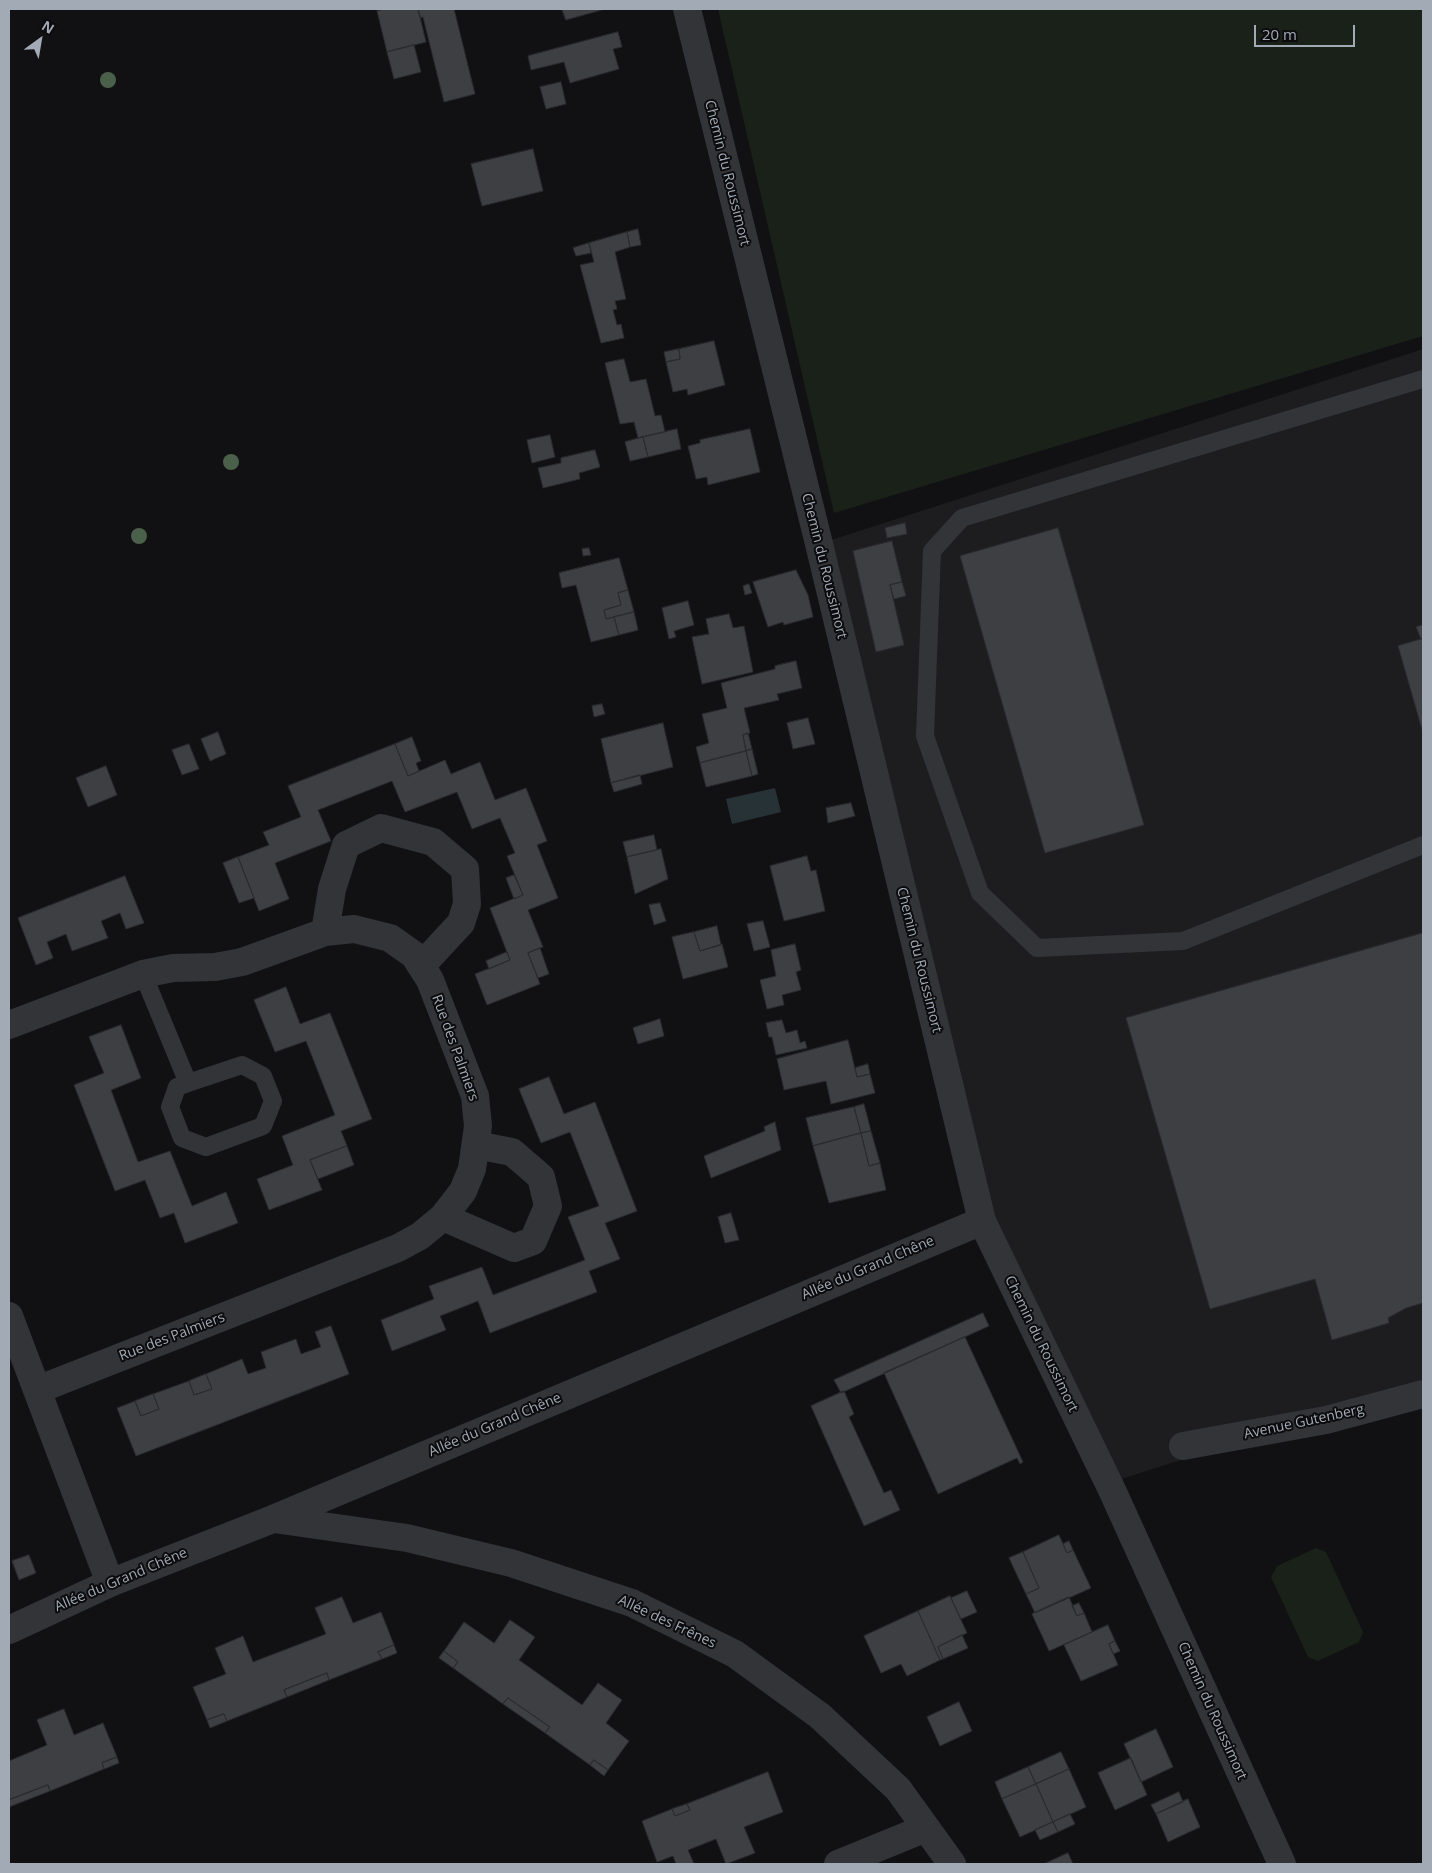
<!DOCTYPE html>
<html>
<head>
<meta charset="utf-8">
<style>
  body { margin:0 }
  #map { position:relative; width:1432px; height:1873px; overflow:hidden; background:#111113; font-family:"Open Sans",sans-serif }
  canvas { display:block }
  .frame { position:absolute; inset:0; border:10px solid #a1aab5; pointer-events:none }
  .north { position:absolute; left:15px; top:15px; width:50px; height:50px; -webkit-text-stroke:4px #0c0c0e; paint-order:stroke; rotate:32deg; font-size:14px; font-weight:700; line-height:20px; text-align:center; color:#a1aab5 }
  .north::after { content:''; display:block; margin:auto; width:18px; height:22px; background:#a1aab5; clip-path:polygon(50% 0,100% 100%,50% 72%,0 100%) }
  .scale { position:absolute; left:1254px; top:25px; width:101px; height:22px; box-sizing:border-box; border:2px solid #a1aab5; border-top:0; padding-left:6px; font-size:15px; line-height:18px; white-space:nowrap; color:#a1aab5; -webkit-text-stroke:4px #0c0c0e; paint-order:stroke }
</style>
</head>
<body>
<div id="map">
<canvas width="1432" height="1873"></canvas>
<div class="frame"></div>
<div class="north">N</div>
<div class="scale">20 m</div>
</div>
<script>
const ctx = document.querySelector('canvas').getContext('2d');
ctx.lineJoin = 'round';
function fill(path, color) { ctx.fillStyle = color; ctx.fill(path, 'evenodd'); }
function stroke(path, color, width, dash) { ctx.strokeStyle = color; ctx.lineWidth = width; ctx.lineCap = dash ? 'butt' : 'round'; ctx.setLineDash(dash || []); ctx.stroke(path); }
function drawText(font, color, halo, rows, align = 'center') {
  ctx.font = font + ' "Open Sans",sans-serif'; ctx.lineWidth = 4; ctx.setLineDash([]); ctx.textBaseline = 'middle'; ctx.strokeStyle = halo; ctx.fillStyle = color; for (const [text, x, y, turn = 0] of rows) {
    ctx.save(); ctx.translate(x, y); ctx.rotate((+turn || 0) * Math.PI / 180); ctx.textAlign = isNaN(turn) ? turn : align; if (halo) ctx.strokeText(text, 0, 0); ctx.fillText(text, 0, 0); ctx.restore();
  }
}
fill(new Path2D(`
  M1423 349V1382L1109 1483 982 1221 819 544Z`), '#1d1d20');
fill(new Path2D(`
  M718 9H1423V336L834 513Z
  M1316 1548 1326 1552 1363 1632 1359 1642 1318 1661 1308 1657 1271 1577 1277 1566Z`), '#192119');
fill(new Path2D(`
  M775 788 781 812 732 824 726 799Z`), '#273237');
const building = new Path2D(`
  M385 9H418L426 42 387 52 377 11Z
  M418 9H454L475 94 444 102 423 17 421 18Z
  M562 9H605L566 20Z
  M618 32 622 47 613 49 619 69 570 83 564 62 531 70 528 56Z
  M414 45 421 72 394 79 387 52Z
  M561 82 566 104 546 109 540 87Z
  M533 149 543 191 482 206 471 164Z
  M638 229 641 245 630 247 627 232Z
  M627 232 630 247 615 252 626 299 615 301 617 309 613 310 617 325 621 324 624 338 601 343 580 265 594 262 589 243Z
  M589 243 591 253 576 256 573 248Z
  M714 341 725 385 688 395 687 389 673 392 666 362 680 359 679 349Z
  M679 349 680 359 666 362 664 352Z
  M624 359 630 382 646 379 655 416 661 415 665 432 638 438 634 422 620 424 605 363Z
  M677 429 681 449 648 457 643 437Z
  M750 429 760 472 708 485 707 477 696 479 688 446 700 443V440Z
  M550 435 555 457 532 463 527 440Z
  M643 437 648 457 630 461 625 442Z
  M595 450 600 467 579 473 580 479 543 488 538 468 561 463V458Z
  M905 523 907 534 887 538 885 528Z
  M1058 528 1144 825 1045 853 960 556Z
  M892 541 902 582 890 585 904 645 876 652 853 551Z
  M589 548 591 555 583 556 582 549Z
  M619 558 628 590 618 593 621 605 604 610 606 619 614 617 619 635 591 642 576 585 562 588 559 573Z
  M796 570 808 595 813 617 784 625 783 622 768 627 753 582Z
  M902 582 906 596 894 599 890 585Z
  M749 584 752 593 745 595 743 586Z
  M628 590 634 612 606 619 604 610 621 605 618 593Z
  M688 601 694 625 674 631 676 637 669 639 662 608Z
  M634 612 638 630 619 635 614 617Z
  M729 614 733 628 744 626 753 672 702 684 692 637 709 634 706 619Z
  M1423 625V639H1421L1416 627Z
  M1421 639H1423V733L1398 646Z
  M796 661 802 688 777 694 779 700 744 708 750 733 743 735 746 751 700 763 696 747 709 743 702 714 727 708 721 683 775 669V666Z
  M602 704 605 714 594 717 592 706Z
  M808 718 815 744 793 749 787 723Z
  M663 723 673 767 611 783 601 739Z
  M218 732 226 754 210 761 201 739Z
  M748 733 752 749 746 751 743 735Z
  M412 737 421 761 416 763 419 771 408 776 395 744Z
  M189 744 199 769 182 775 172 750Z
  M395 744 408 776 445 760 451 774 480 762 495 800 526 788 547 841 537 845 558 898 528 910 543 947 528 953 540 984 487 1005 475 974 510 960 490 908 523 895 507 856 515 853 500 818 472 829 457 792 405 812 392 781 318 810 331 841 275 863 289 899 259 911 238 857 269 845 263 832 301 817 288 786Z
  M752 749 758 774 752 776 746 751Z
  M746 751 752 776 706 787 700 763Z
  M106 766 117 795 88 807 76 778Z
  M640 775 642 784 614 792 611 783Z
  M851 803 855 816 828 823 826 808Z
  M654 835 657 850 627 857 623 842Z
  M661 849 668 879 635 894 627 857Z
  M807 856 811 871 816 870 825 911 784 921 770 866Z
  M238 857 254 898 239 903 223 863Z
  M514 875 523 895 514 899 506 878Z
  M125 876 144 923 126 929 120 913 101 921 108 938 72 951 66 934 47 942 53 958 36 965 18 918Z
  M660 903 666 921 654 925 649 905Z
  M763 921 770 947 754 951 747 924Z
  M717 926 721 945 700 951 694 932Z
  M694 932 700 951 722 944 728 967 683 979 672 937Z
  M1423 933V1303L1406 1308 1388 1318 1389 1323 1332 1340 1315 1279 1210 1309 1126 1018Z
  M795 944 801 970 796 972 801 990 782 995 784 1005 767 1009 760 980 776 976 771 950Z
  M540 948 549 974 538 978 528 953Z
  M507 952 510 960 489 969 486 961Z
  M286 987 300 1024 330 1013 372 1119 341 1131 347 1146 310 1160 322 1190 269 1210 257 1179 293 1165 282 1136 335 1115 306 1041 275 1052 254 1000Z
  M660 1019 664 1036 638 1044 633 1028Z
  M782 1020 786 1033 797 1030 800 1043 805 1041 807 1048 776 1055 772 1037H769L766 1023Z
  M121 1025 141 1078 111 1090 138 1162 170 1151 192 1206 226 1192 238 1223 185 1243 174 1213 160 1218 145 1180 115 1191 74 1085 104 1073 89 1037Z
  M848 1040 857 1077 870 1074 875 1093 831 1104 826 1081 784 1090 777 1059Z
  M868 1064 870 1074 857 1077 855 1068Z
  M549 1077 564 1114 595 1102 637 1211 605 1223 620 1259 589 1271 597 1292 490 1333 478 1301 440 1316 446 1330 392 1351 381 1320 434 1299 429 1286 482 1267 493 1295 585 1260 568 1217 599 1206 570 1132 541 1143 519 1089Z
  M864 1104 871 1131 861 1133 854 1107Z
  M854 1107 861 1133 813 1146 806 1118Z
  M775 1122 781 1150 711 1178 704 1156 765 1131 764 1127Z
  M871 1131 880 1163 869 1166 861 1133Z
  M861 1133 869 1166 880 1163 886 1190 829 1203 813 1146Z
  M347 1146 354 1165 318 1179 310 1160Z
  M731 1213 739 1240 725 1243 718 1217Z
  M983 1313 989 1326 841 1393 834 1380Z
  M331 1326 349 1374 136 1456 117 1408 135 1401 141 1416 159 1409 153 1394 189 1381 194 1395 212 1389 206 1374 242 1359 248 1374 266 1368 261 1352 296 1339 301 1354 321 1347 315 1332Z
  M965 1337 1023 1462 1020 1464 1017 1458 938 1494 884 1373Z
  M206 1374 212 1389 194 1395 189 1381Z
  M844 1391 854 1414 849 1417 884 1493 891 1490 900 1510 864 1526 811 1406Z
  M153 1394 159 1409 141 1416 135 1401Z
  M1059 1535 1067 1553 1073 1550 1091 1588 1035 1613 1026 1594 1039 1588 1023 1552Z
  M1069 1541 1073 1550 1067 1553 1063 1544Z
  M1023 1552 1039 1588 1026 1594 1009 1558Z
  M29 1555 36 1573 19 1580 12 1561Z
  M967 1591 977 1612 961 1619 951 1598Z
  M950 1596 967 1633 938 1647 943 1659 940 1660 918 1611Z
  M342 1597 353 1623 381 1612 394 1645 378 1652 382 1659 329 1680 327 1673 284 1690 287 1697 227 1721 224 1714 207 1720 193 1687 226 1674 215 1648 243 1636 253 1662 326 1634 315 1608Z
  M1069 1597 1077 1616 1084 1613 1092 1632 1049 1651 1032 1614Z
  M1079 1603 1084 1613 1077 1616 1072 1606Z
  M918 1611 940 1660 907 1676 901 1664 881 1673 864 1636Z
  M510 1620 535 1637 519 1660 582 1705 598 1683 622 1700 606 1723 629 1741 608 1770 594 1760 590 1765 545 1733 550 1727 508 1698 503 1704 453 1668 458 1662 444 1651 464 1622 494 1643Z
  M1108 1625 1115 1641 1109 1644 1118 1665 1081 1681 1064 1645Z
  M962 1635 968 1648 943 1659 938 1647Z
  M1115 1641 1120 1651 1113 1654 1109 1644Z
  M394 1645 397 1653 382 1659 378 1652Z
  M444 1651 458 1662 453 1668 439 1658Z
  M327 1673 329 1680 287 1697 284 1690Z
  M508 1698 550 1727 545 1733 503 1704Z
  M959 1702 972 1731 940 1746 927 1717Z
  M64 1709 74 1735 103 1723 117 1757 102 1763 104 1769 50 1791 48 1785 9 1800V1761L47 1745 37 1720Z
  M224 1714 227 1721 210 1728 207 1720Z
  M1156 1729 1173 1767 1141 1782 1124 1744Z
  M1061 1752 1069 1769 1036 1784 1028 1767Z
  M117 1757 119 1763 104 1769 102 1763Z
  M1131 1758 1147 1795 1115 1810 1098 1773Z
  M594 1760 608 1770 604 1776 590 1765Z
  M1028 1767 1036 1784 1002 1799 995 1782Z
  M1069 1769 1086 1807 1053 1822 1036 1784Z
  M768 1772 783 1812 744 1827 755 1853 726 1864 716 1839 688 1850 694 1864H676L673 1856 657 1862 642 1821 672 1809 675 1816 690 1810 687 1804Z
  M1036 1784 1053 1822 1020 1837 1002 1799Z
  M48 1785 50 1791 9 1807V1800Z
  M1179 1792 1183 1802 1156 1814 1151 1805Z
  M1188 1799 1200 1827 1168 1842 1156 1814Z
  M687 1804 690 1810 675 1816 672 1809Z
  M1070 1814 1075 1824 1058 1832 1053 1822Z
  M1053 1822 1058 1832 1040 1840 1035 1830Z
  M1068 1853 1073 1864H1044Z`);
fill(building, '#3d3f43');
stroke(building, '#2b2b2f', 1);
stroke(new Path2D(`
  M1423 379 962 518 932 551 925 736 980 893 1037 948 1183 941 1423 845
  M143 974 188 1083 177 1087 170 1107 182 1138 206 1147 263 1126 273 1101 263 1076 242 1065 188 1083`), '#323438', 18);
stroke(new Path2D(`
  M687 9 819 544 982 1221 1112 1490 1282 1864
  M325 932 332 889 346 845 381 828 433 842 465 869 467 904 461 923 421 966
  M9 1025 143 974 173 968 215 967 242 962 325 932 354 929 390 938 414 955 430 980 475 1096 478 1126 472 1169 463 1191 443 1217 420 1236 398 1248 37 1390
  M443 1217 514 1248 533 1241 548 1206 541 1177 512 1152 476 1145
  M9 1316 110 1583
  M1183 1446 1326 1420 1423 1394
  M274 1519 407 1538 511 1563 632 1603 735 1654 820 1716 898 1789 952 1864
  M9 1630 110 1583 273 1519 982 1221
  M838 1864 926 1828`), '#323438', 28);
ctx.fillStyle = '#4b604a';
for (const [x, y] of [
  [108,80],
  [231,462],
  [139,536]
]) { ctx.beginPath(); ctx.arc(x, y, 8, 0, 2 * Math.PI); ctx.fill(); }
drawText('14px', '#a1aab5', '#0c0c0e', [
  ["Chemin du Roussimort",727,173,76],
  ["Chemin du Roussimort",824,566,76],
  ["Chemin du Roussimort",919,960,76],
  ["Rue des Palmiers",455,1048,70],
  ["Allée du Grand Chêne",868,1268,-23],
  ["Rue des Palmiers",172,1337,-21],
  ["Chemin du Roussimort",1041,1344,64],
  ["Avenue Gutenberg",1304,1422,-12],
  ["Allée du Grand Chêne",495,1425,-23],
  ["Allée du Grand Chêne",121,1580,-23],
  ["Allée des Frênes",667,1622,25],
  ["Chemin du Roussimort",1212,1711,66]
]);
</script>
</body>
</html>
